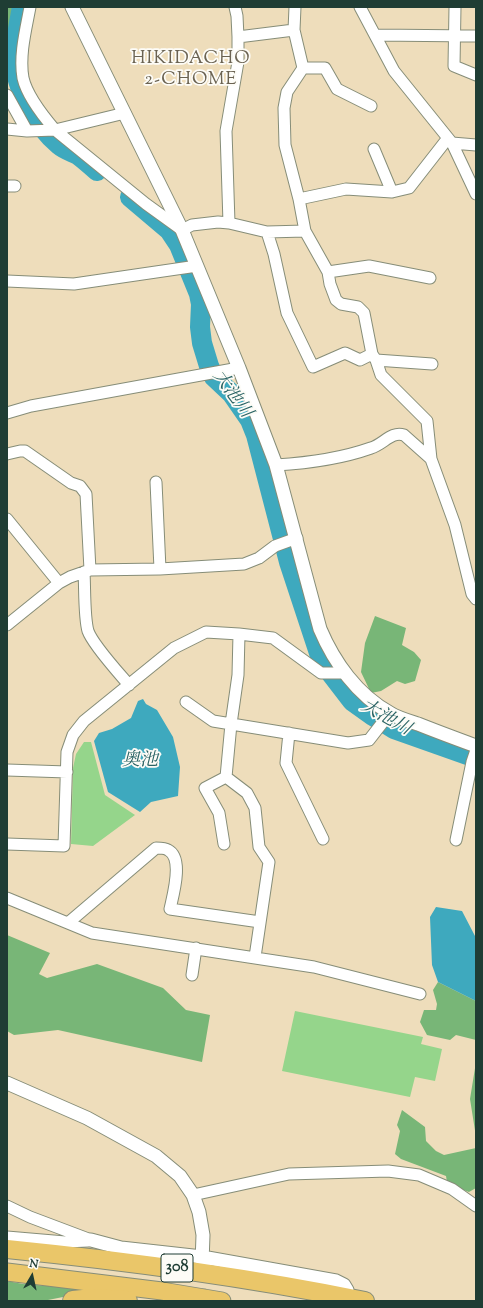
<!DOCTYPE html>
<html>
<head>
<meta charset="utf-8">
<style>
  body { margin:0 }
  #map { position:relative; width:483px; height:1308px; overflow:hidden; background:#edb; font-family:"Sorts Mill Goudy",serif }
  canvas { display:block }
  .frame { position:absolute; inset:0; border:8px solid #1f3d34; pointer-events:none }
  .north { position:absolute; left:12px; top:1256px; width:40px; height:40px; -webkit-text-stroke:3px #fdfcf7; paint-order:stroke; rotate:9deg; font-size:11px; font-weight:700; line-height:16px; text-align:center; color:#1f3d34 }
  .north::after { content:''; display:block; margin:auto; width:14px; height:18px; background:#1f3d34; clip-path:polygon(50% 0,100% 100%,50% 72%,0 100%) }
</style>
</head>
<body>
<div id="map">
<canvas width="483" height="1308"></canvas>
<div class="frame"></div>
<div class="north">N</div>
</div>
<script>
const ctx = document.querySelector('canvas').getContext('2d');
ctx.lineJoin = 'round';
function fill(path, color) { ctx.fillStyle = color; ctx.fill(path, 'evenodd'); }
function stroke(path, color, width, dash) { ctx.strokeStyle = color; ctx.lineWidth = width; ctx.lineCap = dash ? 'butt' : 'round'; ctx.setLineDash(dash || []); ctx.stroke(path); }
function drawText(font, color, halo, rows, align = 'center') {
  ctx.font = font + ' "Sorts Mill Goudy","Noto Serif JP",serif'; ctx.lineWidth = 3.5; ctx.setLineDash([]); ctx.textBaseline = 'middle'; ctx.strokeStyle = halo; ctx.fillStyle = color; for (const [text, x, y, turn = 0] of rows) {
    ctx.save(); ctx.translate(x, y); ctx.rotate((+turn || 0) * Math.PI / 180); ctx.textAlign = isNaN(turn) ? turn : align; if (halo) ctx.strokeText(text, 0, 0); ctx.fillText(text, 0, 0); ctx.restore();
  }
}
fill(new Path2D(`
  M84 742H91L105 795 135 815 93 846 71 844 73 768 76 754Z
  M295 1011 423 1037 421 1044 442 1049 435 1081 415 1077 410 1097 282 1071Z`), '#95d58b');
fill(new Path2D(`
  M7 7H16L9 63 7 62Z
  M375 616 406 628 402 645 414 652 421 660 415 681 405 684 397 681 381 691 371 693 361 672 365 643Z
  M7 935 50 953 39 974 47 978 97 964 163 988 186 1010 210 1015 202 1062 58 1030 14 1035 7 1031Z
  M438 982 476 1001V1040L456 1035 450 1040 427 1035 420 1022 424 1010H436L437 1004 433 990Z
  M476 1062V1137L470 1099Z
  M402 1110 425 1127 426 1141 436 1151 444 1155 476 1148V1188L469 1192 458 1188 447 1182 446 1176 401 1159 395 1154 400 1131 397 1125Z
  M7 1281 23 1284 74 1288 83 1293 43 1301H7Z`), '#78b677');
fill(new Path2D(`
  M143 699 146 704 157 710 173 737 180 767 178 796 151 802 140 812 108 792 94 741 99 733 112 729 131 718 138 701Z
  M436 907 462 911 475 936 476 1001 438 982 432 965 430 917Z`), '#3ea9be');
stroke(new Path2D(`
  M22 7C19 24 15 41 15 58 14 87 37 127 59 145 65 150 72 152 78 155 85 160 91 166 97 171
  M130 197 169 230 179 245 199 294 201 304 200 327 202 343 209 366 214 377 232 394 250 420 256 435 289 562 322 662 352 701 373 716 394 729 476 758`), '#3ea9be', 20);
stroke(new Path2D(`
  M199 1301 201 1265`), '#c5bda0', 13, [13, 6]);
const minor = new Path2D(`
  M30 7C26 29 19 55 23 78 27 96 43 116 55 130L146 204 182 230 192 225 218 222 229 223 267 232 305 231 299 199 346 189 392 192 409 188 448 138
  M295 7 294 30 303 68 287 92 284 108 285 145 299 199
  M360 7 394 71 452 143 476 194
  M455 7 454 66 476 75
  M375 35 476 36
  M238 37 294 30
  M303 68H325L337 89 371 106
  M7 95 27 131
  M7 129 27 131 55 130 125 113
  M452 143 476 145
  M374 149 392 192
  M7 186H15
  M229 223 226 131 238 62V37L237 16 235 7
  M305 231 328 272 330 284 336 300 341 304 358 307 364 313 372 354 376 360 381 375 427 421 431 459 455 525 472 594 476 599
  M267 232 274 254 287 313 313 367 345 353 360 360 372 354
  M328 272 369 266 430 278
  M7 281 74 284 197 266
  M376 360 432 364
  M7 413 31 406 239 368
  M7 454 20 451H25L71 483 80 486 86 494 90 570
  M276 465C309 463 340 459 371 448 384 444 391 431 404 435L431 459
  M156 482 160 569
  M7 519 59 583
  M84 572C85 588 84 617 88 631 93 645 118 672 129 685
  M7 625 59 583 70 577 90 570 160 569 244 564 259 558 275 546 297 538
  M239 634 238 675 231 724 226 777 247 793 255 808 259 847 269 862 255 957
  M186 702 213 721 348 743 369 740 390 713
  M289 733 286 763 323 839
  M7 770 67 772
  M456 840 472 762 476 750
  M7 844 64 846 67 752 73 735 84 721 174 648 206 632 239 634 273 638 321 673H345
  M224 844 219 813 205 788 226 777
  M7 898 92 933 314 967 420 994
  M68 923 156 848C159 848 165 848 168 850 184 858 173 895 170 909L260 922
  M192 975 196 948
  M193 1195 289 1174 388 1171 419 1175 452 1189 476 1206
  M7 1206 30 1217 91 1240
  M7 1237 65 1242 88 1241`);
const tertiary = new Path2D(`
  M72 7 182 230 239 368 276 465 320 629C334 662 357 695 390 713 398 718 409 721 418 724 438 732 457 739 476 746
  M7 1083 87 1118 156 1156 180 1176 193 1195 199 1212 203 1235 202 1263
  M91 1240 121 1248 202 1257 336 1281 344 1285 347 1290V1297`);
const primary = new Path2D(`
  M7 1272 162 1291 222 1301`);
const trunk = new Path2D(`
  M7 1249C127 1261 247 1277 365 1301`);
const motorway = new Path2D(`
  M73 1301 93 1299 127 1301`);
stroke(minor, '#868d78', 13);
stroke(tertiary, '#868d78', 15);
stroke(primary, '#868d78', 19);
stroke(trunk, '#868d78', 20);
stroke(motorway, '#868d78', 22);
stroke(minor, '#fff', 11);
stroke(tertiary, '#fff', 13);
stroke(primary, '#eac669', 17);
stroke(trunk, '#eac669', 18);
stroke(motorway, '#eac669', 20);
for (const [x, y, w] of [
  [177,1268,32]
]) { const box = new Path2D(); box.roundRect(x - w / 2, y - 14, w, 28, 3); ctx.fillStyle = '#fdfcf7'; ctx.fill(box); stroke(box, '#1f3d34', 1); }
drawText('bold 16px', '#1f3d34', null, [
  ["308",177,1268]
]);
ctx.letterSpacing = '1px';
drawText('18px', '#6b6352', '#fdfcf7', [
  ["HIKIDACHO",191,60],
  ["2-CHOME",191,81]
]);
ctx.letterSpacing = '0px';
drawText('italic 18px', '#2a6364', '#fdfcf7', [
  ["大池川",231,395,54],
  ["大池川",385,719,29],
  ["奥池",140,762]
]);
</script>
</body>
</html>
